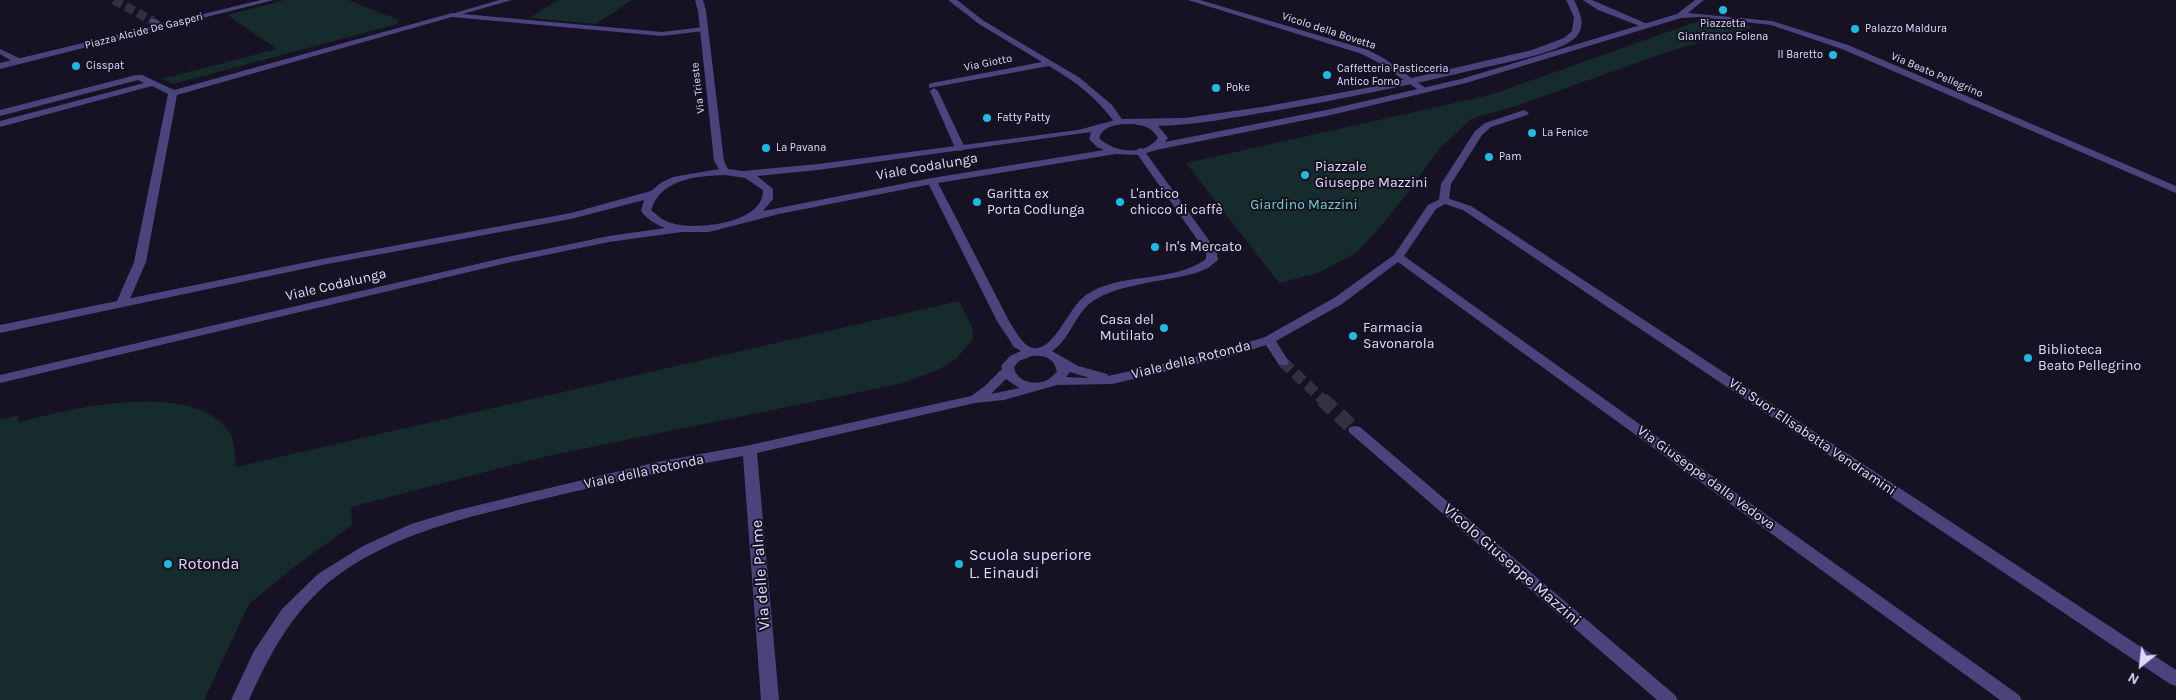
<!DOCTYPE html>
<html>
<head>
<meta charset="utf-8">
<style>
  body { margin:0 }
  #map { position:relative; width:2176px; height:700px; overflow:hidden; background:#161223; font-family:Karla,sans-serif }
  canvas { display:block }
  .north { position:absolute; left:2116px; top:640px; width:50px; height:50px; -webkit-text-stroke:4px #161223; paint-order:stroke; rotate:209deg; font-size:14px; font-weight:700; line-height:20px; text-align:center; color:#e0d9fa }
  .north::after { content:''; display:block; margin:auto; width:18px; height:22px; background:#e0d9fa; clip-path:polygon(50% 0,100% 100%,50% 72%,0 100%) }
</style>
</head>
<body>
<div id="map">
<canvas width="2176" height="700"></canvas>
<div class="north">N</div>
</div>
<script>
const ctx = document.querySelector('canvas').getContext('2d');
ctx.lineJoin = 'round';
function fill(path, color) { ctx.fillStyle = color; ctx.fill(path, 'evenodd'); }
function stroke(path, color, width, dash) { ctx.strokeStyle = color; ctx.lineWidth = width; ctx.lineCap = dash ? 'butt' : 'round'; ctx.setLineDash(dash || []); ctx.stroke(path); }
function drawText(font, color, halo, rows, align = 'center') {
  ctx.font = font + ' Karla,sans-serif'; ctx.lineWidth = 4; ctx.setLineDash([]); ctx.textBaseline = 'middle'; ctx.strokeStyle = halo; ctx.fillStyle = color; for (const [text, x, y, turn = 0] of rows) {
    ctx.save(); ctx.translate(x, y); ctx.rotate((+turn || 0) * Math.PI / 180); ctx.textAlign = isNaN(turn) ? turn : align; if (halo) ctx.strokeText(text, 0, 0); ctx.fillText(text, 0, 0); ctx.restore();
  }
}
fill(new Path2D(`
  M285 0H348L399 20 397 24 173 84 162 79 277 49 227 15Z
  M558 0H632L596 24 529 18Z
  M1707 18 1725 19 1754 27 1667 52 1513 107 1471 119 1438 150 1407 194 1377 231 1356 253 1318 273 1279 283 1186 163 1490 95Z
  M959 301 972 327 973 339 957 358 938 370 899 384 543 457 351 507 352 525 293 568 249 604 204 700H0V420L19 415 18 423C69 408 190 380 228 430 236 441 234 455 236 467Z`), '#162b2c');
stroke(new Path2D(`
  M114 0 153 21`), '#343043', 9, [9, 4.5]);
stroke(new Path2D(`
  M1283 362 1323 400`), '#343043', 11, [11, 5.5]);
stroke(new Path2D(`
  M1322 399 1355 430`), '#343043', 15, [15, 8]);
fill(new Path2D(`
  M499 0H512L452 17 448 15Z
  M150 19H156L166 26 159 28 150 23Z
  M0 49 21 59 22 61 15 63 0 54Z
  M934 88 938 91 965 148 963 150 960 151 955 148 930 91Z
  M1524 110 1529 113 1527 115 1491 127 1482 135 1451 184 1449 200 1444 203 1440 202 1439 200 1441 184 1475 131 1485 123Z`), '#4a437c');
fill(new Path2D(`
  M261 0H274L0 69V63Z
  M948 0H957L984 21 1080 78 1112 105 1124 122 1122 124H1116C1098 99 1075 81 1049 66L929 88V84L932 83 1042 62 979 24Z
  M1188 0H1200L1368 50 1385 59 1427 89 1420 91 1379 63 1362 54Z
  M1583 0H1592L1652 26 1645 28 1598 10Z
  M452 13 662 32 704 27 708 29 704 31 662 36 452 17 177 95 146 262 129 301 123 305 117 301 134 262 168 94 152 86 0 127V121L144 83 138 80 0 116V110L136 75H142L174 90Z
  M1140 148 1143 149 1216 250 1218 260 1208 268 1196 273C1165 282 1111 284 1088 305 1074 318 1069 340 1052 351L1078 366 1107 374 1108 376 1224 350 1265 337 1334 298 1394 255 1428 205 1444 197 1471 206 2176 670V686L2170 684 1463 210 1445 204 1436 209 1404 256 2019 695 2022 700H2000L1398 262 1342 304 1276 341 1289 362 1287 365H1279L1266 345 1232 356 1112 384 1057 385 1004 400 975 403 757 453 779 700H761L743 456C676 468 610 483 543 499 469 517 390 533 329 582 291 614 269 655 249 700H231L254 651 282 609 318 574 363 546 411 524 458 510 657 462 750 445 971 396 985 386 1002 369 1001 366 1010 356 1021 351 1014 347 997 321 927 181 928 179H936L937 181 1009 321C1015 330 1025 351 1038 348 1057 344 1069 307 1086 295 1121 271 1172 284 1206 259V252L1135 151ZM1032 356C1045 355 1054 358 1057 372 1054 374 1051 378 1047 380 1035 386 1016 382 1014 367L1019 361ZM1070 372 1090 378 1066 377ZM1006 379 1019 388 991 394Z
  M1355 426 1360 427 1675 695 1678 700H1657L1350 433 1348 430 1350 427Z`), '#4a437c');
fill(new Path2D(`
  M695 0H703L706 11 724 161 728 169 743 171 818 164 1078 130 1119 119 1185 118 1262 107 1377 86 1532 50 1564 38 1572 31 1574 17 1566 0H1574C1580 13 1587 26 1575 38 1557 54 1502 63 1478 69 1410 85 1342 99 1274 111 1236 117 1197 125 1158 126L1168 138 1165 142 1331 109 1461 79 1677 14 1695 0H1704L1688 13 1772 21 1848 45 2176 186V193L1842 49 1771 25 1699 17 1681 18 1466 83 1331 115 1156 150 1140 155 1116 154 932 184 779 214 709 232H682L609 242 507 263 0 383V375L507 257 609 236 665 228C655 224 648 220 641 211L644 200 571 219 322 265 0 333V325L322 259 571 213 651 191 662 182 673 177 719 169 714 161 698 11ZM1125 124C1138 124 1151 125 1158 138 1145 156 1114 153 1099 138 1103 127 1113 125 1125 124ZM1091 132 1089 139 1097 147 1104 150 932 178 763 211 773 199V189L757 176 818 170ZM725 175 745 178 763 190C764 223 699 230 675 224 665 222 659 217 651 210 661 179 696 176 725 175Z`), '#4a437c');
for (const [x, y, r, color] of [
  [1723,10,5,"#1ebae1"],
  [1855,29,5,"#1ebae1"],
  [1833,55,5,"#1ebae1"],
  [76,66,5,"#1ebae1"],
  [1327,75,5,"#1ebae1"],
  [1216,88,5,"#1ebae1"],
  [987,118,5,"#1ebae1"],
  [1532,133,5,"#1ebae1"],
  [766,148,5,"#1ebae1"],
  [1489,157,5,"#1ebae1"],
  [1305,175,5,"#1ebae1"],
  [977,202,5,"#1ebae1"],
  [1120,202,5,"#1ebae1"],
  [1155,247,5,"#1ebae1"],
  [1164,328,5,"#1ebae1"],
  [1353,336,5,"#1ebae1"],
  [2028,358,5,"#1ebae1"],
  [168,564,5,"#1ebae1"],
  [959,564,5,"#1ebae1"]
]) { const dot = new Path2D(); dot.arc(x, y, r, 0, 2 * Math.PI); ctx.fillStyle = color; ctx.fill(dot); stroke(dot, '#161223', 2); }
drawText('11px', '#e0d9fa', '#161223', [
  ["Piazzetta",1723,24,"center"],
  ["Gianfranco Folena",1723,37,"center"],
  ["Palazzo Maldura",1865,29],
  ["Il Baretto",1823,55,"right"],
  ["Cisspat",86,66],
  ["Caffetteria Pasticceria",1337,69],
  ["Antico Forno",1337,82],
  ["Poke",1226,88],
  ["Fatty Patty",997,118],
  ["La Fenice",1542,133],
  ["La Pavana",776,148],
  ["Pam",1499,157]
], 'left');
drawText('11px', '#e0d9fa', '#161223', [
  ["Piazza Alcide De Gasperi",144,31,-14],
  ["Vicolo della Bovetta",1329,31,18],
  ["Via Giotto",988,63,-11],
  ["Via Beato Pellegrino",1937,75,23],
  ["Via Trieste",698,88,-97]
]);
drawText('14px', '#e0d9fa', '#161223', [
  ["Viale Codalunga",927,167,-10],
  ["Viale Codalunga",336,285,-13],
  ["Viale della Rotonda",1191,360,-14],
  ["Via Suor Elisabetta Vendramini",1812,437,34],
  ["Viale della Rotonda",644,472,-12],
  ["Via Giuseppe dalla Vedova",1706,478,36]
]);
drawText('14px', '#e0d9fa', '#161223', [
  ["Piazzale",1315,167],
  ["Giuseppe Mazzini",1315,183],
  ["Garitta ex",987,194],
  ["Porta Codlunga",987,210],
  ["L'antico",1130,194],
  ["chicco di caffè",1130,210],
  ["In's Mercato",1165,247],
  ["Casa del",1154,320,"right"],
  ["Mutilato",1154,336,"right"],
  ["Farmacia",1363,328],
  ["Savonarola",1363,344],
  ["Biblioteca",2038,350],
  ["Beato Pellegrino",2038,366]
], 'left');
drawText('14px', '#6ed1c1', '#161223', [
  ["Giardino Mazzini",1304,205]
]);
drawText('16px', '#e0d9fa', '#161223', [
  ["Scuola superiore",969,555],
  ["L. Einaudi",969,573],
  ["Rotonda",178,564]
], 'left');
drawText('16px', '#e0d9fa', '#161223', [
  ["Vicolo Giuseppe Mazzini",1512,565,41],
  ["Via delle Palme",761,575,-94]
]);
</script>
</body>
</html>
